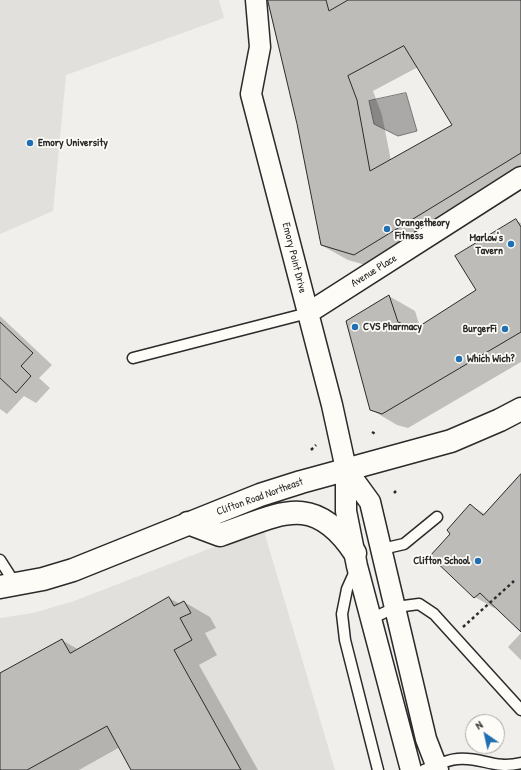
<!DOCTYPE html>
<html>
<head>
<meta charset="utf-8">
<style>
  body { margin:0 }
  #map { position:relative; width:521px; height:770px; overflow:hidden; background:#f0efeb; font-family:"Patrick Hand",sans-serif }
  canvas { display:block }
  .north { position:absolute; left:465px; top:714px; width:40px; height:40px; box-sizing:border-box; background:#fdfcf7; border:1px solid #a9a8a5; border-radius:50%; rotate:326deg; font-size:11px; font-weight:700; line-height:16px; text-align:center; color:#2b2b2b }
  .north::after { content:''; display:block; margin:auto; width:14px; height:18px; background:#1f6fb2; clip-path:polygon(50% 0,100% 100%,50% 72%,0 100%) }
</style>
</head>
<body>
<div id="map">
<canvas width="521" height="770"></canvas>
<div class="north">N</div>
</div>
<script>
const ctx = document.querySelector('canvas').getContext('2d');
ctx.lineJoin = 'round';
function fill(path, color) { ctx.fillStyle = color; ctx.fill(path, 'evenodd'); }
function stroke(path, color, width, dash) { ctx.strokeStyle = color; ctx.lineWidth = width; ctx.lineCap = dash ? 'butt' : 'round'; ctx.setLineDash(dash || []); ctx.stroke(path); }
function drawText(font, color, halo, rows, align = 'center') {
  ctx.font = font + ' "Patrick Hand",sans-serif'; ctx.lineWidth = 3.5; ctx.setLineDash([]); ctx.textBaseline = 'middle'; ctx.strokeStyle = halo; ctx.fillStyle = color; for (const [text, x, y, turn = 0] of rows) {
    ctx.save(); ctx.translate(x, y); ctx.rotate((+turn || 0) * Math.PI / 180); ctx.textAlign = isNaN(turn) ? turn : align; if (halo) ctx.strokeText(text, 0, 0); ctx.fillText(text, 0, 0); ctx.restore();
  }
}
fill(new Path2D(`
  M0 0H219L224 18 66 75 53 211 0 234Z
  M263 528 335 770H0V618L33 613 74 601Z`), '#e1e0dc');
const water = new Path2D(`
  M406 93 417 131 398 136 374 124 369 101Z`);
fill(water, '#aaa9a7');
stroke(water, '#777775', 1);
fill(new Path2D(`
  M267 0H521V183L380 269 348 260 321 245 298 124ZM418 67 453 125 391 161 382 115 373 91Z
  M516 221 521 223V362L408 428 397 425 370 409 348 322 389 296 415 311 420 327 477 291Z
  M0 316 52 365 39 378 50 388 36 403 24 396 7 414 0 409Z
  M521 475V630L496 607 494 608 475 597 452 534 471 506 485 514 510 485Z
  M169 598 180 604 184 602 210 617 216 628 205 633 217 655 199 665 258 770H132L120 747 79 770H0V674L62 640 79 650Z
  M521 633V660L508 647Z`), '#0003');
const building = new Path2D(`
  M268 0H326L329 11 348 0H521V153L354 255 321 245 297 124ZM404 46 452 125 370 171 357 100 348 76Z
  M516 219 521 227V332L382 414 370 410 346 321 389 295 398 322 415 329 476 290 455 256Z
  M0 322 33 353 21 366 31 376 16 393 0 378Z
  M521 474V632L480 593 474 598 430 556 450 534 447 530 470 504 483 515Z
  M169 597 174 606 184 601 191 613 180 618 192 640 174 650 241 770H131L107 726 27 770H0V673L62 639 70 653Z`);
fill(building, '#bdbcb8');
stroke(building, '#2b2b2b', 1);
const service = new Path2D(`
  M133 358 308 313
  M382 549 404 544 437 517
  M0 560 16 585
  M356 569 347 589 342 614 345 640 378 770
  M371 619 396 607 419 604 434 614 521 710
  M424 770C434 766 446 760 457 759 481 756 494 770 521 763`);
const minor = new Path2D(`
  M256 0 260 47 251 94 332 405 346 469V511L357 566 411 770
  M308 313 521 177
  M346 469 370 502 426 739 438 770`);
const secondary = new Path2D(`
  M188 523 220 535C279 515 313 490 355 553
  M0 587 43 579 73 570 260 495 301 482 451 441 500 420 521 409`);
stroke(service, '#2b2b2b', 13);
stroke(minor, '#2b2b2b', 23);
stroke(secondary, '#2b2b2b', 25);
stroke(new Path2D(`
  M372 432 377 435
  M311 450 316 445
  M394 493 396 491
  M463 627 514 581`), '#2b2b2b', 2.5, [3, 3]);
stroke(service, '#fdfcf7', 10);
stroke(minor, '#fdfcf7', 20);
stroke(secondary, '#fdfcf7', 22);
for (const [x, y, r, color] of [
  [30,143,4,"#1f6fb2"],
  [387,229,4,"#1f6fb2"],
  [511,244,4,"#1f6fb2"],
  [355,327,4,"#1f6fb2"],
  [505,329,4,"#1f6fb2"],
  [459,359,4,"#1f6fb2"],
  [478,561,4,"#1f6fb2"]
]) { const dot = new Path2D(); dot.arc(x, y, r, 0, 2 * Math.PI); ctx.fillStyle = color; ctx.fill(dot); stroke(dot, '#fdfcf7', 1.5); }
drawText('bold 11px', '#2b2b2b', '#fdfcf7', [
  ["Emory University",38,143],
  ["Orangetheory",395,223],
  ["Fitness",395,236],
  ["Marlow's",503,238,"right"],
  ["Tavern",503,251,"right"],
  ["CVS Pharmacy",363,327],
  ["BurgerFi",497,329,"right"],
  ["Which Wich?",467,359],
  ["Clifton School",470,561,"right"]
], 'left');
drawText('11px', '#2b2b2b', '#fdfcf7', [
  ["Emory Point Drive",294,258,76],
  ["Avenue Place",374,271,-32],
  ["Clifton Road Northeast",260,497,-20]
]);
</script>
</body>
</html>
